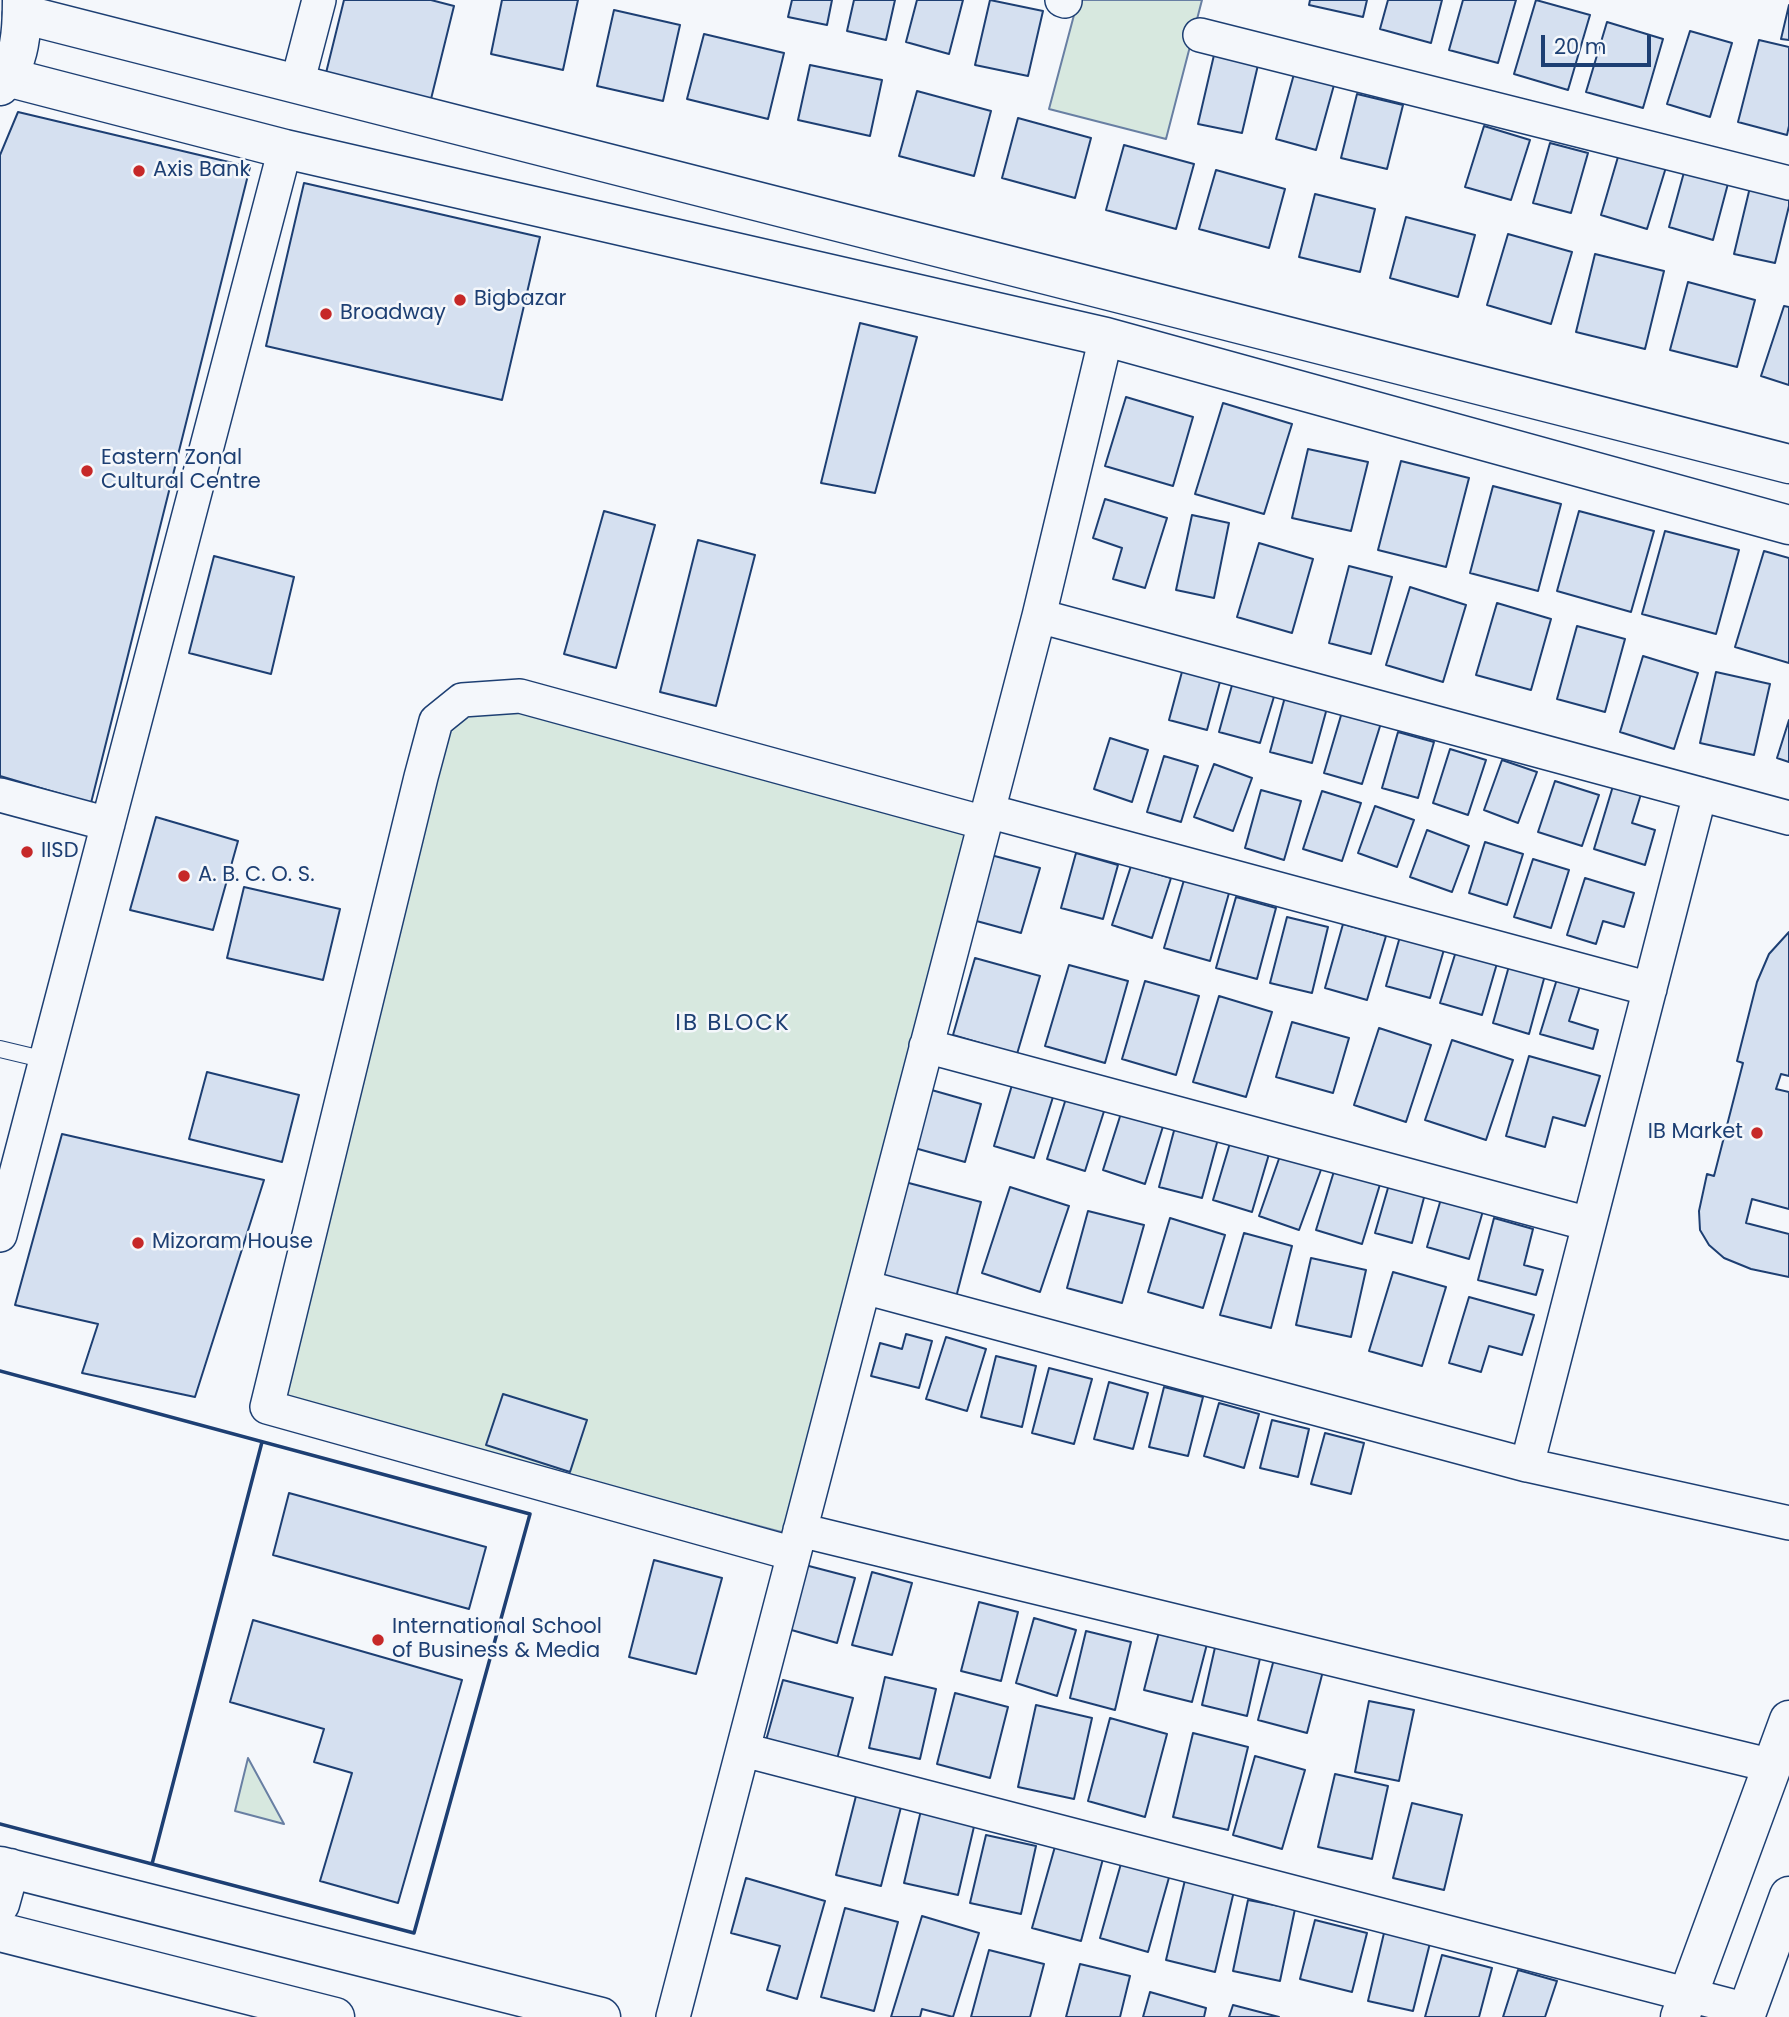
<!DOCTYPE html>
<html>
<head>
<meta charset="utf-8">
<style>
  body { margin:0 }
  #map { position:relative; width:1789px; height:2017px; overflow:hidden; background:#f4f7fb; font-family:Poppins,sans-serif }
  canvas { display:block }
  .scale { position:absolute; left:1541px; top:35px; width:110px; height:32px; box-sizing:border-box; border:4px solid #1d3f73; border-top:0; padding-left:9px; font-size:21px; line-height:24px; white-space:nowrap; color:#1d3f73; -webkit-text-stroke:5px #f4f7fb; paint-order:stroke }
</style>
</head>
<body>
<div id="map">
<canvas width="1789" height="2017"></canvas>
<div class="scale">20 m</div>
</div>
<script>
const ctx = document.querySelector('canvas').getContext('2d');
ctx.lineJoin = 'round';
function fill(path, color) { ctx.fillStyle = color; ctx.fill(path, 'evenodd'); }
function stroke(path, color, width, dash) { ctx.strokeStyle = color; ctx.lineWidth = width; ctx.lineCap = dash ? 'butt' : 'round'; ctx.setLineDash(dash || []); ctx.stroke(path); }
function drawText(font, color, halo, rows, align = 'center') {
  ctx.font = font + ' Poppins,sans-serif'; ctx.lineWidth = 5; ctx.setLineDash([]); ctx.textBaseline = 'middle'; ctx.strokeStyle = halo; ctx.fillStyle = color; for (const [text, x, y, turn = 0] of rows) {
    ctx.save(); ctx.translate(x, y); ctx.rotate((+turn || 0) * Math.PI / 180); ctx.textAlign = isNaN(turn) ? turn : align; if (halo) ctx.strokeText(text, 0, 0); ctx.fillText(text, 0, 0); ctx.restore();
  }
}
const green = new Path2D(`
  M1078 0H1202L1166 139 1049 109Z
  M520 709 976 823 785 1533 282 1399 447 734 470 713Z
  M248 1758 284 1824 235 1811Z`);
fill(green, '#d7e8df');
stroke(green, '#687fa3', 2);
const building = new Path2D(`
  M344 0H431L454 6 431 99 326 73Z
  M502 0H578L563 70 491 54Z
  M792 0H832L827 25 788 17Z
  M854 0H895L886 40 847 31Z
  M917 0H963L949 54 906 42Z
  M990 0 1043 11 1028 76 975 65Z
  M1310 0H1367L1363 17 1309 5Z
  M1388 0H1442L1431 43 1380 29Z
  M1463 0H1516L1498 63 1449 50Z
  M1536 0 1590 15 1568 90 1514 74Z
  M1789 5V40L1781 39Z
  M614 10 680 25 663 101 597 86Z
  M1607 22 1663 39 1643 108 1586 92Z
  M1690 31 1732 43 1710 117 1667 104Z
  M704 34 784 53 768 119 687 99Z
  M1759 40 1789 47V126L1787 135 1738 122Z
  M1214 55 1258 65 1242 133 1198 124Z
  M810 65 882 80 870 136 798 120Z
  M1294 74 1334 85 1316 150 1276 139Z
  M917 91 991 111 974 176 899 156Z
  M1357 94 1403 105 1387 169 1341 158Z
  M18 112 250 167 91 803 0 776V155Z
  M1018 118 1091 138 1075 198 1002 178Z
  M1484 126 1530 140 1511 200 1465 187Z
  M1550 143 1588 153 1571 213 1533 203Z
  M1124 145 1194 164 1176 229 1106 210Z
  M1620 150 1667 164 1647 229 1601 215Z
  M1686 165 1730 176 1713 240 1669 227Z
  M1216 170 1285 189 1269 248 1199 229Z
  M304 183 540 237 502 400 266 346Z
  M1751 183 1789 191V206L1775 263 1734 254Z
  M1315 194 1375 209 1360 272 1299 257Z
  M1406 217 1475 235 1458 297 1390 278Z
  M1508 234 1572 252 1551 324 1487 305Z
  M1595 254 1664 271 1645 349 1576 332Z
  M1688 282 1755 300 1737 367 1670 350Z
  M1784 306 1789 307V385L1761 376Z
  M860 323 917 337 875 493 821 483Z
  M1126 397 1193 417 1173 486 1105 466Z
  M1223 403 1292 424 1264 514 1195 494Z
  M1308 449 1368 462 1351 531 1292 518Z
  M1401 461 1469 478 1446 567 1378 550Z
  M1493 486 1561 504 1538 591 1470 573Z
  M1105 499 1167 518 1145 588 1113 579 1122 548 1093 538Z
  M604 511 655 525 616 668 564 654Z
  M1579 511 1654 531 1631 612 1557 591Z
  M1192 515 1229 523 1214 598 1176 590Z
  M1665 531 1739 550 1716 634 1642 614Z
  M698 540 755 555 716 706 660 692Z
  M1259 543 1313 559 1292 633 1237 617Z
  M1764 551 1789 558V663L1735 647Z
  M214 556 294 577 271 674 189 653Z
  M1349 566 1392 577 1371 654 1329 643Z
  M1410 587 1466 605 1443 682 1386 665Z
  M1497 603 1551 619 1531 690 1476 675Z
  M1577 626 1625 639 1605 712 1557 699Z
  M1643 656 1698 673 1674 749 1620 732Z
  M1183 668 1221 678 1207 730 1169 720Z
  M1716 672 1770 684 1754 755 1700 743Z
  M1234 678 1276 690 1260 743 1219 732Z
  M1285 697 1327 708 1312 763 1270 752Z
  M1342 712 1381 723 1362 784 1324 773Z
  M1789 720V762L1777 758Z
  M1398 732 1434 742 1418 798 1382 788Z
  M1110 738 1148 750 1132 802 1094 789Z
  M1450 749 1486 760 1468 815 1433 803Z
  M1164 756 1198 766 1181 822 1147 812Z
  M1502 760 1537 772 1518 823 1484 810Z
  M1214 764 1252 778 1233 831 1194 817Z
  M1555 781 1599 795 1582 846 1538 832Z
  M1613 786 1641 794 1632 823 1655 830 1645 865 1594 849Z
  M1261 790 1301 801 1284 860 1245 848Z
  M1322 791 1361 803 1342 861 1303 849Z
  M1375 806 1414 820 1397 867 1358 853Z
  M156 817 238 841 213 930 130 910Z
  M1427 830 1469 846 1452 892 1410 877Z
  M1485 842 1523 854 1507 905 1469 893Z
  M1076 853 1118 865 1103 919 1061 908Z
  M987 854 1040 868 1021 933 969 919Z
  M1533 859 1569 870 1551 928 1514 917Z
  M1131 866 1171 878 1152 938 1112 925Z
  M1585 878 1634 893 1624 927 1603 921 1596 944 1567 935Z
  M1184 880 1229 893 1210 961 1164 948Z
  M244 887 340 909 323 980 227 958Z
  M1236 897 1276 908 1257 979 1216 968Z
  M1287 917 1328 927 1312 993 1270 983Z
  M1343 924 1386 936 1367 1000 1325 988Z
  M1789 932V1076L1781 1074 1776 1089 1789 1092V1209L1752 1199 1746 1223 1789 1234V1277L1751 1269 1724 1258 1709 1245 1700 1230 1699 1211 1707 1174 1714 1176 1743 1063 1737 1061 1757 982 1769 954Z
  M1401 933 1445 946 1430 998 1386 986Z
  M1457 948 1498 960 1482 1015 1440 1003Z
  M975 958 1040 976 1017 1054 953 1035Z
  M1069 965 1128 981 1105 1063 1045 1046Z
  M1509 966 1545 975 1529 1034 1493 1023Z
  M1557 979 1580 986 1569 1021 1598 1030 1593 1049 1540 1034Z
  M1145 981 1199 996 1176 1075 1122 1059Z
  M1219 996 1272 1012 1246 1097 1193 1082Z
  M1292 1022 1349 1038 1333 1093 1276 1077Z
  M1379 1028 1431 1045 1406 1122 1354 1105Z
  M1452 1040 1513 1060 1486 1140 1425 1120Z
  M1529 1056 1600 1076 1585 1126 1553 1117 1545 1147 1506 1136Z
  M207 1072 299 1095 282 1162 189 1139Z
  M1012 1085 1053 1097 1034 1158 994 1146Z
  M928 1089 981 1104 965 1162 911 1147Z
  M1068 1092 1106 1105 1085 1171 1047 1159Z
  M1123 1107 1165 1120 1145 1184 1103 1170Z
  M1175 1127 1218 1139 1202 1198 1159 1187Z
  M62 1134 264 1180 195 1397 82 1373 98 1324 15 1305Z
  M1230 1143 1269 1154 1252 1212 1213 1200Z
  M1281 1153 1322 1167 1299 1230 1259 1216Z
  M1335 1168 1381 1181 1362 1244 1316 1230Z
  M1390 1181 1426 1190 1412 1243 1375 1233Z
  M905 1182 981 1202 955 1301 879 1282Z
  M1010 1187 1069 1206 1040 1292 982 1273Z
  M1443 1192 1485 1204 1469 1259 1427 1247Z
  M1088 1211 1144 1225 1122 1303 1067 1288Z
  M1170 1218 1225 1235 1203 1308 1148 1292Z
  M1494 1218 1533 1229 1524 1265 1543 1270 1536 1295 1478 1280Z
  M1244 1233 1292 1246 1271 1328 1220 1315Z
  M1311 1258 1366 1270 1351 1337 1296 1325Z
  M1393 1272 1446 1287 1422 1366 1369 1351Z
  M1469 1297 1534 1315 1522 1355 1489 1346 1481 1372 1449 1363Z
  M906 1334 932 1341 919 1388 871 1376 880 1343 902 1349Z
  M946 1337 986 1349 967 1411 926 1399Z
  M996 1356 1036 1366 1022 1427 981 1417Z
  M1049 1368 1092 1379 1074 1444 1032 1433Z
  M1109 1382 1148 1393 1133 1449 1094 1439Z
  M1164 1387 1203 1397 1188 1456 1149 1447Z
  M503 1394 587 1420 570 1472 486 1445Z
  M1219 1403 1259 1414 1244 1468 1204 1456Z
  M1272 1420 1309 1429 1298 1477 1260 1468Z
  M1325 1433 1364 1443 1351 1494 1311 1484Z
  M289 1493 486 1547 469 1609 273 1555Z
  M654 1560 722 1578 696 1674 629 1657Z
  M805 1565 855 1578 837 1643 788 1629Z
  M872 1572 912 1583 892 1655 852 1645Z
  M979 1602 1018 1612 1001 1681 961 1671Z
  M1034 1618 1076 1630 1057 1696 1016 1683Z
  M253 1620 462 1680 398 1903 320 1881 352 1773 314 1762 324 1729 230 1702Z
  M1086 1631 1131 1642 1115 1710 1070 1698Z
  M1159 1632 1207 1644 1192 1702 1144 1690Z
  M1216 1643 1261 1654 1247 1716 1202 1705Z
  M1274 1659 1323 1671 1307 1733 1258 1720Z
  M885 1677 936 1689 920 1759 869 1748Z
  M783 1680 853 1698 836 1763 765 1744Z
  M955 1693 1008 1707 990 1778 937 1764Z
  M1369 1701 1414 1710 1399 1781 1355 1772Z
  M1036 1705 1092 1718 1074 1799 1018 1787Z
  M1110 1718 1167 1734 1145 1817 1088 1801Z
  M1193 1733 1248 1747 1228 1830 1173 1817Z
  M1255 1756 1305 1770 1282 1849 1233 1835Z
  M1335 1774 1388 1786 1372 1859 1318 1847Z
  M857 1792 902 1803 881 1886 836 1875Z
  M1412 1803 1462 1815 1444 1890 1393 1878Z
  M922 1806 976 1818 958 1895 904 1883Z
  M986 1835 1036 1846 1021 1914 970 1903Z
  M1056 1843 1104 1855 1081 1941 1032 1928Z
  M1122 1860 1170 1874 1148 1952 1100 1938Z
  M746 1878 825 1901 797 1999 767 1990 780 1946 731 1933Z
  M1185 1880 1234 1891 1215 1972 1166 1960Z
  M1248 1900 1295 1909 1280 1981 1233 1971Z
  M845 1908 898 1922 874 2011 821 1997Z
  M922 1916 979 1933 953 2017 922 2009 920 2017H891Z
  M1315 1920 1367 1933 1352 1992 1300 1979Z
  M1384 1933 1430 1943 1413 2011 1368 2001Z
  M989 1950 1044 1964 1030 2017H971Z
  M1442 1955 1492 1968 1479 2017H1425Z
  M1080 1964 1130 1976 1120 2017H1066Z
  M1518 1970 1557 1981 1545 2017H1503Z
  M1150 1992 1206 2008 1204 2017H1143Z
  M1233 2005 1279 2017H1229Z`);
fill(building, '#d5e0f0');
stroke(building, '#1d3f73', 2);
const service = new Path2D(`
  M0 1049 46 1060`);
const minor = new Path2D(`
  M1062 0 1065 1
  M1200 35 1789 183
  M297 84 319 0
  M1039 616 1789 818
  M0 795 108 824
  M988 811 1650 989
  M926 1046 1589 1224
  M0 1235 285 149
  M864 1287 1527 1465 1789 1523
  M1527 1465 1700 794
  M800 1530 1773 1766
  M794 1554 267 1407 421 777 436 721 462 700 520 696 985 823
  M744 1750 1747 2010
  M673 2017 1039 616 1106 337`);
const tertiary = new Path2D(`
  M22 14 1789 464
  M7 77 285 149 1106 337 1789 525
  M0 1866 601 2017
  M0 1904 10 1868
  M0 1932 335 2017
  M1680 2017 1789 1720
  M1745 2017 1789 1896`);
const secondary = new Path2D(`
  M0 86C21 61 22 30 22 0`);
stroke(service, '#1d3f73', 18);
stroke(minor, '#1d3f73', 36);
stroke(tertiary, '#1d3f73', 41);
stroke(secondary, '#1d3f73', 41);
stroke(service, '#f4f7fb', 16);
stroke(minor, '#f4f7fb', 33);
stroke(tertiary, '#f4f7fb', 38);
stroke(secondary, '#f4f7fb', 38);
stroke(new Path2D(`
  M0 1371 530 1514 414 1933 0 1824
  M152 1864 262 1442`), '#1d3f73', 3.5);
for (const [x, y, r, color] of [
  [139,171,7,"#c62828"],
  [460,300,7,"#c62828"],
  [326,314,7,"#c62828"],
  [87,471,7,"#c62828"],
  [27,852,7,"#c62828"],
  [184,876,7,"#c62828"],
  [1757,1133,7,"#c62828"],
  [138,1243,7,"#c62828"],
  [378,1640,7,"#c62828"]
]) { const dot = new Path2D(); dot.arc(x, y, r, 0, 2 * Math.PI); ctx.fillStyle = color; ctx.fill(dot); stroke(dot, '#f4f7fb', 2.5); }
drawText('21px', '#1d3f73', '#f4f7fb', [
  ["Axis Bank",153,171],
  ["Bigbazar",474,300],
  ["Broadway",340,314],
  ["Eastern Zonal",101,459],
  ["Cultural Centre",101,483],
  ["IISD",41,852],
  ["A. B. C. O. S.",198,876],
  ["IB Market",1743,1133,"right"],
  ["Mizoram House",152,1243],
  ["International School",392,1628],
  ["of Business & Media",392,1652]
], 'left');
ctx.letterSpacing = '2px';
drawText('23px', '#1d3f73', '#f4f7fb', [
  ["IB BLOCK",733,1024]
]);
ctx.letterSpacing = '0px';
</script>
</body>
</html>
